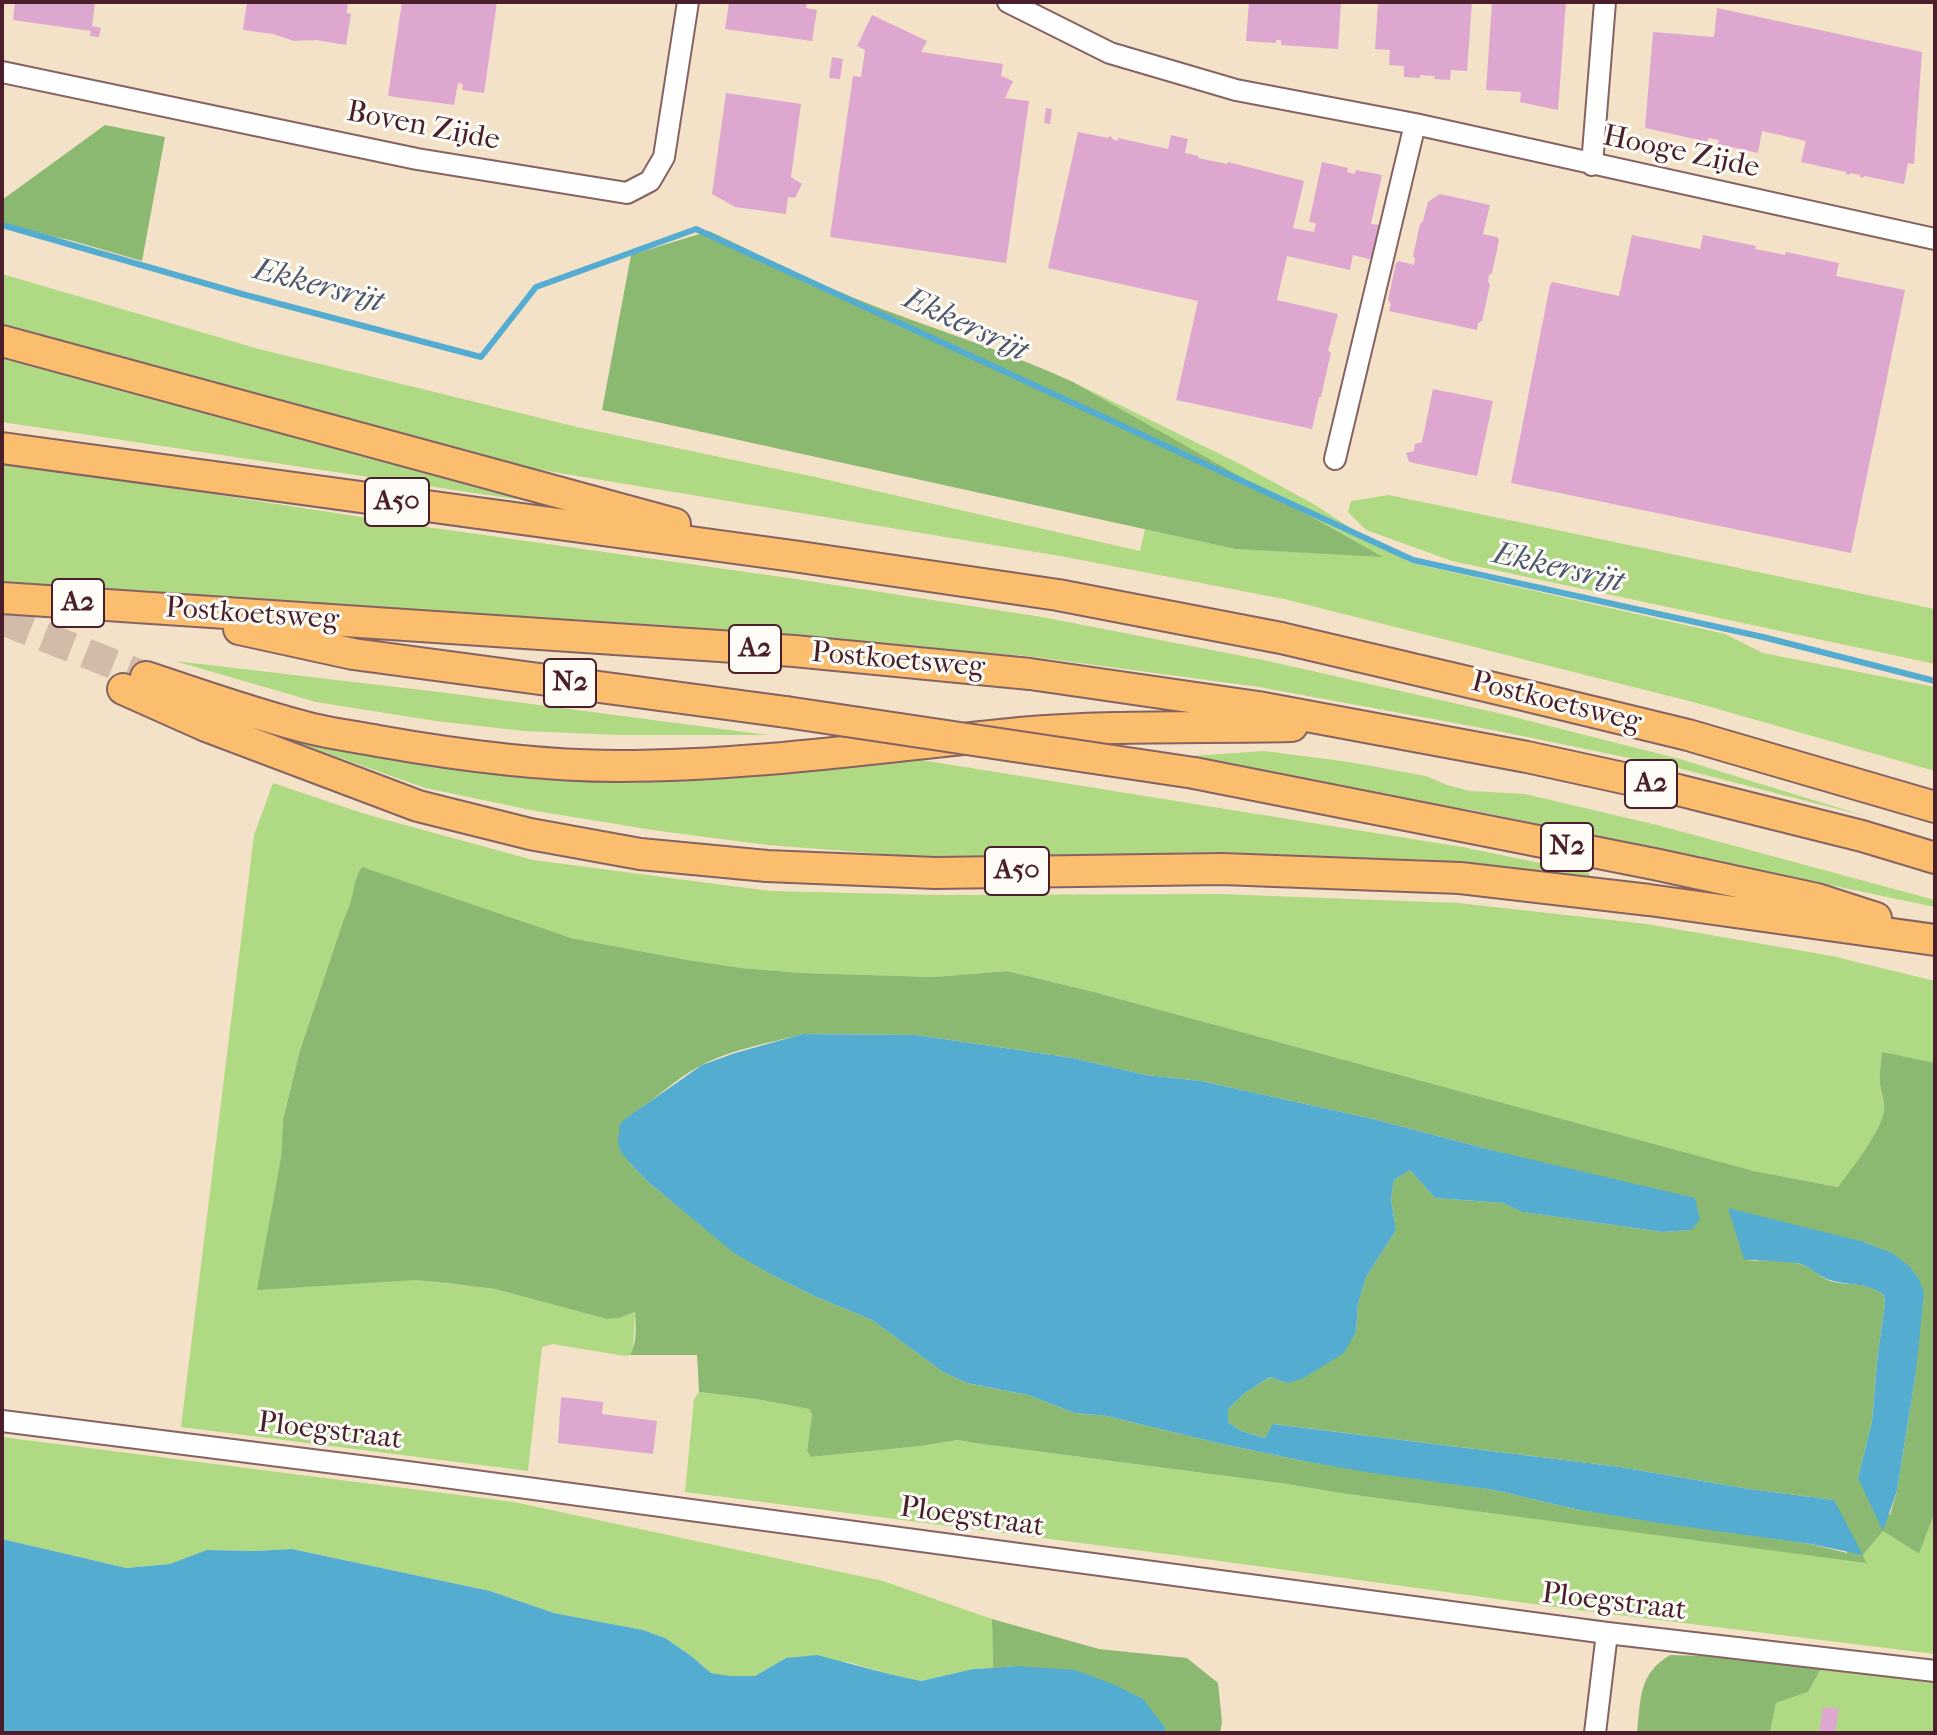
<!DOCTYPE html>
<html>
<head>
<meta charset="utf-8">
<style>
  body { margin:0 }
  #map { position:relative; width:1937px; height:1735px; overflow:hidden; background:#f4e2c8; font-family:"IM FELL French Canon",serif }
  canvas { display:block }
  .frame { position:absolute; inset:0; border:4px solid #4a1f2b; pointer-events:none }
</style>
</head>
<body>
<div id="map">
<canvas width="1937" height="1735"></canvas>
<div class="frame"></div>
</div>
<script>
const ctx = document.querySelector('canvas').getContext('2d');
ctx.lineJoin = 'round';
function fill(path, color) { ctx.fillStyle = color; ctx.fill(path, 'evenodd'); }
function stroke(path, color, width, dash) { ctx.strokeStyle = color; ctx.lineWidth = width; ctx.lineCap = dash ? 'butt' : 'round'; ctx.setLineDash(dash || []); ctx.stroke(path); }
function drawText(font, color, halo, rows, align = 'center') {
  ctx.font = font + ' "IM FELL French Canon",serif'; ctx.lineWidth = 6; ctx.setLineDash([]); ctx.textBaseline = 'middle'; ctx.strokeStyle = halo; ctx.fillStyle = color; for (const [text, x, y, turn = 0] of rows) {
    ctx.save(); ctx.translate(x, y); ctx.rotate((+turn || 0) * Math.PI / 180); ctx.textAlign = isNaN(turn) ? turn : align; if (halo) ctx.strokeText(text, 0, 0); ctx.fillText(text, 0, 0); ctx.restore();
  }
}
fill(new Path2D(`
  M2 274 259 349 577 427 815 477 1140 551 1145 529 1235 549 1381 556 1073 382 1240 464 1312 503 1369 540 1411 563 1725 634 1763 653 1935 687V771L1693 702 1284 599 1060 556 499 463 439 449 2 323Z
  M2 355 588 510 2 422Z
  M2 464 160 486 420 526 796 579 1042 617 1268 661 1502 714 1680 759 1865 816 1678 768 1498 731 1259 687 1027 656 451 612 2 583Z
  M1389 495 1935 609V664L1452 561 1366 530 1348 512 1351 501Z
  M175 661 439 692 768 735H618L524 731 436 721 316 702Z
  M270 733 308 737 430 765 545 776 775 771 915 759 1462 847 1589 873 1590 878 1458 864 1221 852 936 858 768 845 659 831 536 811 425 788Z
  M1264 751 1349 762 1426 776 1447 785 1470 791 1525 794 1657 825 1935 900V907L1472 810 1343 790 1177 757Z
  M273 783 365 814 533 860 770 891 937 895 1220 894 1458 903 1647 924 1832 956 1935 981V1063L1882 1053C1881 1063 1879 1074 1880 1085 1881 1093 1885 1101 1884 1110 1882 1130 1851 1170 1839 1187L1754 1171 1094 992 1007 971 934 977 803 973 741 968 688 960 571 938 357 875 351 907 344 918 300 1050 283 1120 281 1158 415 1280 495 1289 607 1319 619 1318 635 1312 633 1350 630 1355 625 1356 552 1344 542 1347 528 1471 181 1427 254 835Z
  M699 1392 756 1399 809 1409 812 1413 807 1451 811 1457 921 1446 958 1440 974 1443 1280 1483 1347 1494 1865 1562 1863 1555 1883 1531 1919 1554 1935 1512V1654L1570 1609 1213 1560 685 1492 694 1399Z
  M2 1437 514 1502 883 1581 992 1619 993 1668 973 1669 921 1681 889 1674 848 1662 786 1658 755 1676H730L711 1673 690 1655 665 1638 643 1630 554 1613 490 1591 293 1549 255 1551 208 1550 171 1564 125 1568 10 1541 2 1539Z
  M1821 1669 1935 1683V1733H1770L1776 1703 1808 1692Z`), '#b0d984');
fill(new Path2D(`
  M105 125 165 137 142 261 73 241 2 224V200Z
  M709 231C748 249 786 269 826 286 907 322 993 345 1073 382L1383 557 1235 549 602 410 631 255Z
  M362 867 571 938 688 960 741 968 803 973 934 977 1007 971 1094 992 1754 1171 1838 1187C1851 1170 1882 1130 1884 1110 1885 1101 1881 1093 1880 1084 1879 1074 1881 1063 1882 1052L1935 1063V1512L1919 1554 1883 1531 1863 1555 1866 1563 1347 1494 1280 1483 974 1443 958 1440 921 1446 811 1457 807 1451 812 1414 809 1409 756 1399 699 1392 697 1355H630C637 1343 636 1326 635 1312L619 1318 607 1319 495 1289 445 1283 415 1280 257 1290 281 1158 283 1120 300 1050 344 918C355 900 351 883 362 867ZM803 1034 916 1035 1073 1058 1146 1075 1201 1081 1373 1119 1495 1151 1691 1230 1662 1232 1524 1212 1503 1203 1435 1198 1410 1170 1394 1180 1391 1199 1396 1230 1366 1277 1358 1304 1356 1332 1287 1383 1270 1377 1245 1393 1228 1409V1422L1241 1431 1265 1438 1274 1424 1620 1467 1749 1489 1834 1500 1847 1553 1811 1544 1575 1509 1494 1490 1304 1461 1222 1444 1107 1416 1075 1413 1028 1395 967 1383 943 1372 872 1320 814 1296 772 1275 735 1253 647 1181 629 1162 625 1119C652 1103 674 1079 702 1065 732 1049 770 1043 803 1034ZM1864 1242C1887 1251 1901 1258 1918 1277L1916 1372 1897 1491 1890 1515 1858 1478 1872 1421 1878 1352 1885 1304 1884 1295C1863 1280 1851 1287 1830 1281 1820 1277 1813 1269 1803 1265 1789 1259 1763 1260 1747 1261Z
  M992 1619 1099 1649 1187 1658 1218 1683 1222 1722 1220 1733H1167L1164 1726 1015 1666 993 1668Z
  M1670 1655 1708 1656 1821 1669 1808 1692 1776 1703 1770 1733H1637C1641 1699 1638 1674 1670 1655Z`), '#8cb972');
fill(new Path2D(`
  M803 1034 916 1035 1073 1058 1146 1075 1201 1081 1373 1119 1495 1151 1695 1198 1700 1220 1691 1230 1662 1232 1523 1212 1503 1203 1435 1198 1410 1170 1394 1180 1391 1199 1396 1230 1366 1277 1358 1304 1356 1332 1344 1353 1302 1379 1287 1383 1270 1377 1245 1393 1228 1409V1422L1241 1431 1265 1438 1273 1424 1620 1467 1749 1489 1834 1500 1863 1555 1811 1544 1659 1523 1575 1509 1494 1490 1372 1473 1304 1461 1222 1444 1107 1416 1075 1413 1028 1395 967 1383 943 1372 872 1320 814 1296 772 1275 734 1253 647 1181 629 1162 621 1152 618 1143 620 1124 625 1119 702 1065 735 1053Z
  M1728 1208 1864 1242 1892 1253 1908 1265 1918 1277 1924 1292 1916 1372 1897 1491 1883 1531 1858 1478 1872 1421 1878 1352 1885 1304 1884 1295C1866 1282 1852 1286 1833 1281 1820 1278 1811 1267 1798 1263L1744 1259Z
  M2 1539 126 1568 170 1564 207 1550 255 1551 292 1549 490 1591 554 1613 643 1630 665 1638 690 1655 711 1673 730 1676H755L786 1658 817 1655 889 1674 921 1681 973 1669 993 1668 1015 1666 1075 1670 1115 1685 1143 1699 1164 1726 1167 1733H2Z`), '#54acd1');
stroke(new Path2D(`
  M2 225 242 294 481 357 536 287 696 229 1413 560 1763 637 1935 681`), '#54acd1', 6);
fill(new Path2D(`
  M15 2H95L92 26 101 28 99 37 90 36 91 31 13 20Z
  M247 2H348L347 13 351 14 346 45 316 40 294 41 273 34 243 30Z
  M402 2H497L484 93 462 90 463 84 458 83 454 105 388 96Z
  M729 2H807L806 8 817 10 812 41 725 29Z
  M1249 2H1341L1338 49 1281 45V40H1276V43L1246 41Z
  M1378 2H1472L1467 71 1451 70 1450 80 1434 79 1435 76 1420 75V78L1404 77V66L1389 65 1390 50 1375 49Z
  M1492 2H1566L1558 110 1520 102 1521 92 1486 90Z
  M1717 8 1922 52 1914 164 1908 163 1904 184 1864 176 1863 178 1860 177V175L1850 173 1849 175 1846 174V172L1801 162 1806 141 1762 131 1758 153 1718 144 1719 140 1708 138V142L1645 128 1653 32 1714 37Z
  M872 15 927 41 921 52 1003 64 1001 76 1013 81 1005 98 1029 101 1006 263 830 237 853 76 861 77 865 50 857 46Z
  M832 57 843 59 840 79 829 78Z
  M726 93 801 104 791 177 802 184 795 198 788 197 786 214 735 207 712 194Z
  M1046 108 1052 109 1050 124 1044 123Z
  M1078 132 1108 138 1109 136 1112 137V139L1118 141V138L1168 149 1171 135 1188 139 1185 153 1199 156 1198 158 1227 164 1228 162 1304 181 1293 228 1314 232 1316 223 1309 222 1322 162 1348 168 1347 172 1355 174 1356 170 1382 175 1371 224 1380 225 1373 260 1353 255 1350 270 1287 256 1277 300 1338 314 1328 351 1331 352 1321 397H1319L1312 429 1176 400 1198 301 1048 268Z
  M1440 194 1490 205 1483 234 1497 237 1499 240 1492 273 1489 275 1488 281 1490 285 1482 321 1478 323 1477 330 1389 311 1391 304 1388 300 1396 263 1399 261 1414 265 1415 259 1413 256 1420 224 1423 221 1428 202Z
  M1632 235 1700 249 1703 235 1756 246 1755 249 1785 255 1786 252 1839 263 1836 276 1905 290 1851 553 1511 483 1550 285 1552 282 1619 296Z
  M1433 389 1493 401 1477 476 1409 462 1406 453 1414 451 1415 444 1422 442Z
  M561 1397 603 1402 602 1414 657 1421 653 1454 558 1443Z
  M1823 1707 1839 1709 1835 1733H1819Z`), '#dda7cf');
stroke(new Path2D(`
  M2 620 146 677`), '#d2bba9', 30, [30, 15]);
const minor = new Path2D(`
  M1008 2 1110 53 1236 90 1415 124 1935 239
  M2 72 417 159 627 193 650 181 664 157 688 2
  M1592 165 1605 2
  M1335 459 1415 124
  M2 1421 415 1473 1607 1633 1935 1671
  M1595 1733 1607 1633`);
const highway = new Path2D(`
  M2 341 675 524
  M2 448 793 556 1058 595 1281 638 1515 693 1688 735 1935 807
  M2 598 794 651 1030 674 1258 707 1527 757 1678 790 1862 836 1935 858
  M239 629 353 654 786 712
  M146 677C201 695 256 715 313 729 334 734 357 737 378 741 457 755 538 766 618 766 753 766 886 746 1020 733 1110 725 1202 728 1292 726
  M123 689 206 726 418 806 530 834 640 854 767 866 935 873 1222 869 1460 878 1649 900 1935 940
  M1194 773 1654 864 1817 899 1876 918`);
stroke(minor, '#866362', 24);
stroke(highway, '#866362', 34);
stroke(minor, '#fff', 20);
stroke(highway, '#fbbd6e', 30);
const highwayBridge = new Path2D(`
  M786 712 1194 773`);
stroke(highwayBridge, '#866362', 34, []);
stroke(highwayBridge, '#fbbd6e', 30);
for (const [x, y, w] of [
  [397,502,64],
  [78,603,52],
  [755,649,52],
  [570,683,52],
  [1651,784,52],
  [1567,847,52],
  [1017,871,64]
]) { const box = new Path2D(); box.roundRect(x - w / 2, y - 24, w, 48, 6); ctx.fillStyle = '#fdfcf7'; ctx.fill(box); stroke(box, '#4a1f2b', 2); }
drawText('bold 28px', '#4a1f2b', null, [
  ["A50",397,502],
  ["A2",78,603],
  ["A2",755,649],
  ["N2",570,683],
  ["A2",1651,784],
  ["N2",1567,847],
  ["A50",1017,871]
]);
drawText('30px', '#4a1f2b', '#fdfcf7', [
  ["Boven Zijde",423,127,11],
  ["Hooge Zijde",1681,153,12],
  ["Postkoetsweg",252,615,4],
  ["Postkoetsweg",898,661,5],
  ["Postkoetsweg",1556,703,14],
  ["Ploegstraat",330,1432,7],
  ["Ploegstraat",972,1518,8],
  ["Ploegstraat",1614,1603,7]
]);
drawText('italic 32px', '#4e576d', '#fdfcf7', [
  ["Ekkersrijt",318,287,15],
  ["Ekkersrijt",965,326,25],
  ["Ekkersrijt",1558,569,13]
]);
</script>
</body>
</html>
